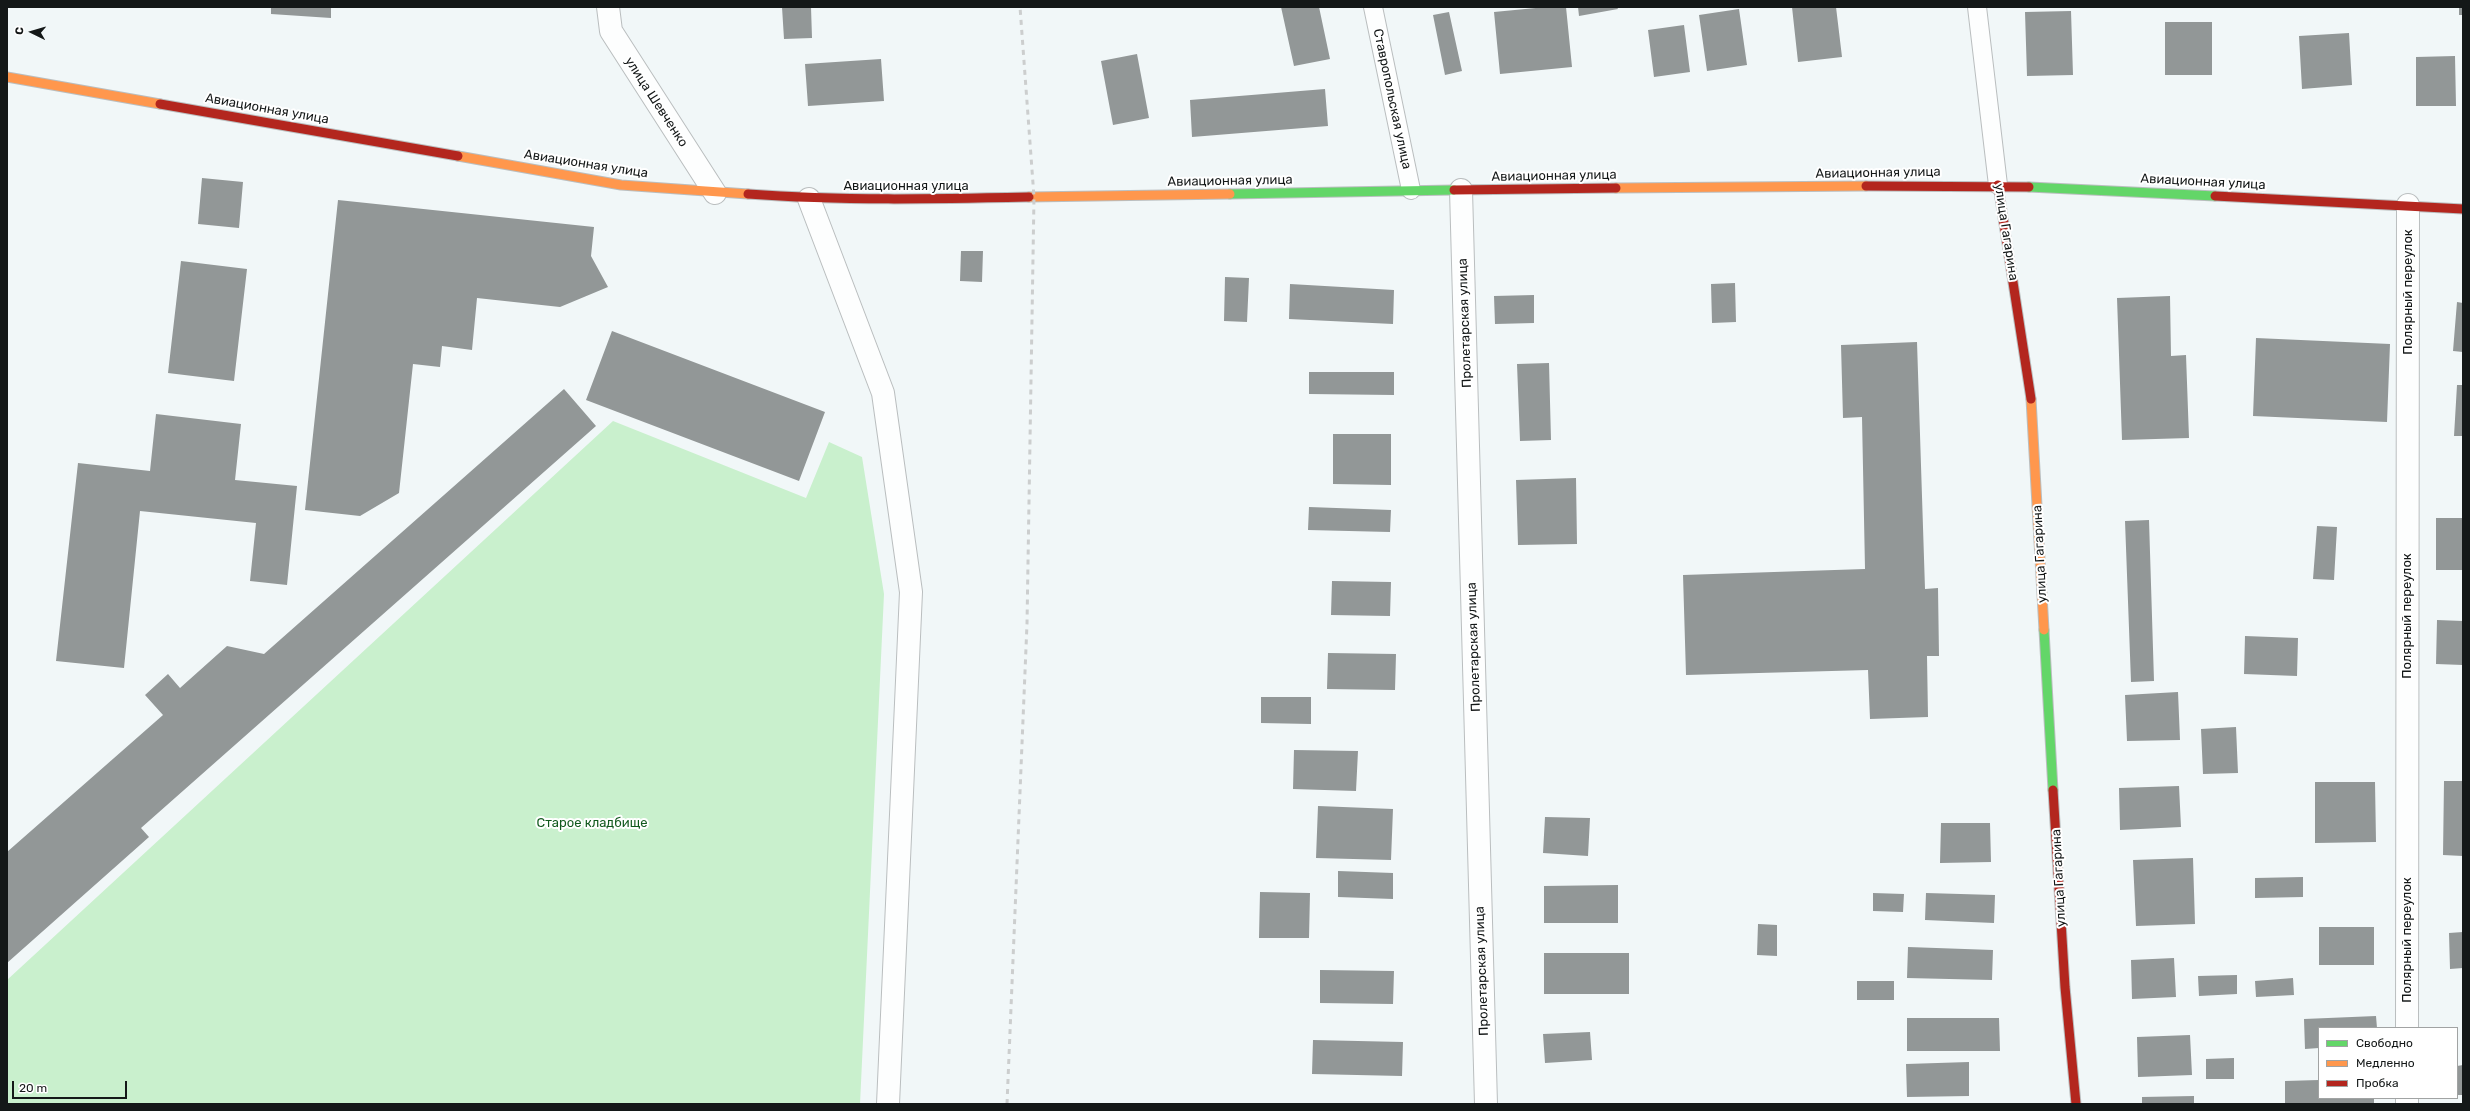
<!DOCTYPE html>
<html>
<head>
<meta charset="utf-8">
<style>
  body { margin:0 }
  #map { position:relative; width:2470px; height:1111px; overflow:hidden; background:#f1f7f8; font-family:Rubik,sans-serif }
  canvas { display:block }
  .frame { position:absolute; inset:0; border:8px solid #141818; pointer-events:none }
  .legend { position:absolute; left:2318px; top:1027px; width:140px; height:72px; box-sizing:border-box; background:#fff; border:1px solid #a1a3a3; margin:0; padding:5px 7px; list-style:none; font-size:12px; color:#141818 }
  .legend li { display:flex; align-items:center; gap:8px; height:20px }
  .legend b { width:20px; border:1px solid #a1a3a3 }
  .north { position:absolute; left:12px; top:12px; width:40px; height:40px; -webkit-text-stroke:3px #fff; paint-order:stroke; rotate:275deg; font-size:11px; font-weight:700; line-height:16px; text-align:center; color:#141818 }
  .north::after { content:''; display:block; margin:auto; width:14px; height:18px; background:#141818; clip-path:polygon(50% 0,100% 100%,50% 72%,0 100%) }
  .scale { position:absolute; left:12px; top:1081px; width:115px; height:18px; box-sizing:border-box; border:2px solid #141818; border-top:0; padding-left:5px; font-size:12px; line-height:14px; white-space:nowrap; color:#141818; -webkit-text-stroke:3px #fff; paint-order:stroke }
</style>
</head>
<body>
<div id="map">
<canvas width="2470" height="1111"></canvas>
<div class="frame"></div>
<ul class="legend">
<li><b style="height:5px;background:#63d668"></b>Свободно</li>
<li><b style="height:5px;background:#ff974d"></b>Медленно</li>
<li><b style="height:5px;background:#b3261e"></b>Пробка</li>
</ul>
<div class="north">С</div>
<div class="scale">20 m</div>
</div>
<script>
const ctx = document.querySelector('canvas').getContext('2d');
ctx.lineJoin = 'round';
function fill(path, color) { ctx.fillStyle = color; ctx.fill(path, 'evenodd'); }
function stroke(path, color, width, dash) { ctx.strokeStyle = color; ctx.lineWidth = width; ctx.lineCap = dash ? 'butt' : 'round'; ctx.setLineDash(dash || []); ctx.stroke(path); }
function drawText(font, color, halo, rows, align = 'center') {
  ctx.font = font + ' Rubik,sans-serif'; ctx.lineWidth = 4; ctx.setLineDash([]); ctx.textBaseline = 'middle'; ctx.strokeStyle = halo; ctx.fillStyle = color; for (const [text, x, y, turn = 0] of rows) {
    ctx.save(); ctx.translate(x, y); ctx.rotate((+turn || 0) * Math.PI / 180); ctx.textAlign = isNaN(turn) ? turn : align; if (halo) ctx.strokeText(text, 0, 0); ctx.fillText(text, 0, 0); ctx.restore();
  }
}
fill(new Path2D(`
  M613 421 806 498 829 442 862 457 884 594 860 1104H7V980Z`), '#c9f0cd');
fill(new Path2D(`
  M271 7H331V18L271 14Z
  M782 7H811L812 38 784 39Z
  M1281 7H1319L1330 59 1294 66Z
  M1546 7H1566L1572 67 1500 74 1494 12Z
  M1578 7H1617L1618 9 1579 16Z
  M1792 7H1836L1842 57 1798 62Z
  M2459 7H2463V15H2459Z
  M1739 9 1747 65 1707 71 1699 15Z
  M2071 11 2073 75 2027 76 2025 12Z
  M1449 12 1462 71 1445 75 1433 15Z
  M2165 22H2212V75H2165Z
  M1684 25 1690 72 1654 77 1648 30Z
  M2349 33 2352 85 2302 89 2299 36Z
  M1137 54 1149 118 1113 125 1101 61Z
  M2455 56 2456 106H2416V57Z
  M881 59 884 101 808 106 805 64Z
  M1325 89 1328 126 1192 137 1190 100Z
  M202 178 243 182 239 228 198 224Z
  M338 200 594 227 591 256 608 287 560 307 477 298 472 350 442 346 440 367 413 364 399 493 360 516 305 510Z
  M961 251H983L982 282 960 281Z
  M181 261 247 269 234 381 168 373Z
  M1225 277 1249 278 1247 322 1224 321Z
  M1735 283 1736 322 1712 323 1711 284Z
  M1290 284 1394 290 1393 324 1289 319Z
  M1534 295V323L1495 324 1494 296Z
  M2170 296 2171 356 2186 355 2189 438 2122 440 2117 298Z
  M2457 302 2463 303V352L2453 351Z
  M612 331 825 412 799 481 586 400Z
  M2256 338 2390 344 2387 422 2253 416Z
  M1917 342 1925 589 1938 588 1939 656H1927L1928 717 1870 719 1868 670 1686 675 1683 575 1865 569 1862 417 1843 418 1841 345Z
  M1549 363 1551 440 1520 441 1517 364Z
  M1309 372H1394V395L1309 394Z
  M2457 385H2463V436H2454Z
  M564 389 596 426 141 828 149 837 7 963V852L163 715 145 695 168 674 180 688 227 646 264 654Z
  M156 414 241 424 235 480 297 486 287 585 250 581 256 523 140 511 124 668 56 661 78 463 150 471Z
  M1333 434H1391V485L1333 484Z
  M1576 478 1577 544 1518 545 1516 480Z
  M1309 507 1391 510 1390 532 1308 530Z
  M2436 518H2463V570H2436Z
  M2149 520 2154 681 2131 682 2125 521Z
  M2317 526 2337 527 2334 580 2313 579Z
  M1332 581 1391 582 1390 616 1331 615Z
  M2437 620 2463 621V665L2436 664Z
  M2245 636 2298 638 2297 676 2244 674Z
  M1328 653 1396 654 1395 690 1327 689Z
  M2178 692 2180 740 2127 741 2125 695Z
  M1261 697H1311V724L1261 723Z
  M2236 727 2238 773 2203 774 2201 729Z
  M1294 750 1358 751 1356 791 1293 789Z
  M2444 781H2463V856L2443 855Z
  M2315 782H2375L2376 842 2315 843Z
  M2179 786 2181 827 2120 830 2119 788Z
  M1318 806 1393 809 1391 860 1316 858Z
  M1545 817 1590 818 1588 856 1543 853Z
  M1941 823H1990L1991 862 1940 863Z
  M2193 858 2195 924 2136 926 2133 860Z
  M1338 871 1393 873V899L1338 897Z
  M2303 877V897L2255 898V878Z
  M1618 885V923H1544V886Z
  M1260 892 1310 893 1309 938H1259Z
  M1873 893 1904 894 1903 912 1873 911Z
  M1926 893 1995 895 1994 923 1925 920Z
  M1758 924 1777 925V956L1757 955Z
  M2319 927H2374V965H2319Z
  M2463 932V968L2450 969 2449 933Z
  M1908 947 1993 950 1992 980 1907 978Z
  M1544 953H1629V994H1544Z
  M2174 958 2176 997 2132 999 2131 960Z
  M1320 970 1394 971 1393 1004 1320 1003Z
  M2237 975V994L2199 996 2198 976Z
  M2293 978 2294 995 2256 997 2255 981Z
  M1857 981H1894V1000H1857Z
  M2376 1016 2377 1028H2319V1048L2305 1049 2304 1019Z
  M1907 1018H1999L2000 1051H1907Z
  M1590 1032 1592 1060 1545 1063 1543 1034Z
  M2190 1035 2192 1075 2138 1077 2137 1037Z
  M1313 1040 1403 1042 1402 1076 1312 1074Z
  M2234 1058V1079H2206V1059Z
  M1969 1062V1096L1907 1097 1906 1064Z
  M2463 1065V1095H2457V1066Z
  M2319 1080V1098H2374V1104H2285V1081Z
  M2194 1096V1104H2142V1097Z`), '#929797');
const lane = new Path2D(`
  M1373 7 1411 190
  M1977 7 1998 185`);
const street = new Path2D(`
  M608 7 611 31 715 193
  M1461 190 1486 1104
  M809 199 883 393 911 592 888 1104
  M2407 1028 2408 205
  M2407 1104V1098`);
const fast = new Path2D(`
  M2029 187 2215 196
  M1230 194 1454 190
  M2044 630 2053 790`);
const slow = new Path2D(`
  M7 77 160 104
  M458 156 621 185 748 194
  M1616 188 1866 186
  M1029 197 1230 194
  M2031 399 2044 630`);
const jam = new Path2D(`
  M160 104 458 156
  M1998 185 2031 399
  M1866 186 2029 187
  M1454 190 1616 188
  M748 194C842 201 935 199 1029 197
  M2215 196 2463 209
  M2053 790 2065 987 2076 1104`);
stroke(lane, '#babebf', 20);
stroke(street, '#babebf', 24);
stroke(fast, '#babebf', 11);
stroke(slow, '#babebf', 11);
stroke(jam, '#babebf', 11);
stroke(lane, '#fdfefe', 18);
stroke(street, '#fdfefe', 22);
stroke(fast, '#63d668', 9);
stroke(slow, '#ff974d', 9);
stroke(jam, '#b3261e', 9);
stroke(new Path2D(`
  M1007 1104 1027 624 1034 197 1020 7`), '#cccece', 3, [5, 5]);
drawText('13px', '#141818', '#fff', [
  ["Ставропольская улица",1392,99,78],
  ["улица Шевченко",656,102,57],
  ["Авиационная улица",267,109,10],
  ["Авиационная улица",586,164,9],
  ["Авиационная улица",1878,173,-1],
  ["Авиационная улица",1554,176,-1],
  ["Авиационная улица",1230,181,-1],
  ["Авиационная улица",2203,182,3],
  ["Авиационная улица",906,186],
  ["улица Гагарина",2006,232,81],
  ["Полярный переулок",2408,292,-90],
  ["Пролетарская улица",1465,323,-92],
  ["улица Гагарина",2040,554,-93],
  ["Полярный переулок",2407,616,-90],
  ["Пролетарская улица",1474,647,-92],
  ["улица Гагарина",2059,878,-93],
  ["Полярный переулок",2407,940,-90],
  ["Пролетарская улица",1482,971,-92]
]);
drawText('13px', '#11591d', '#fff', [
  ["Старое кладбище",592,823]
]);
</script>
</body>
</html>
